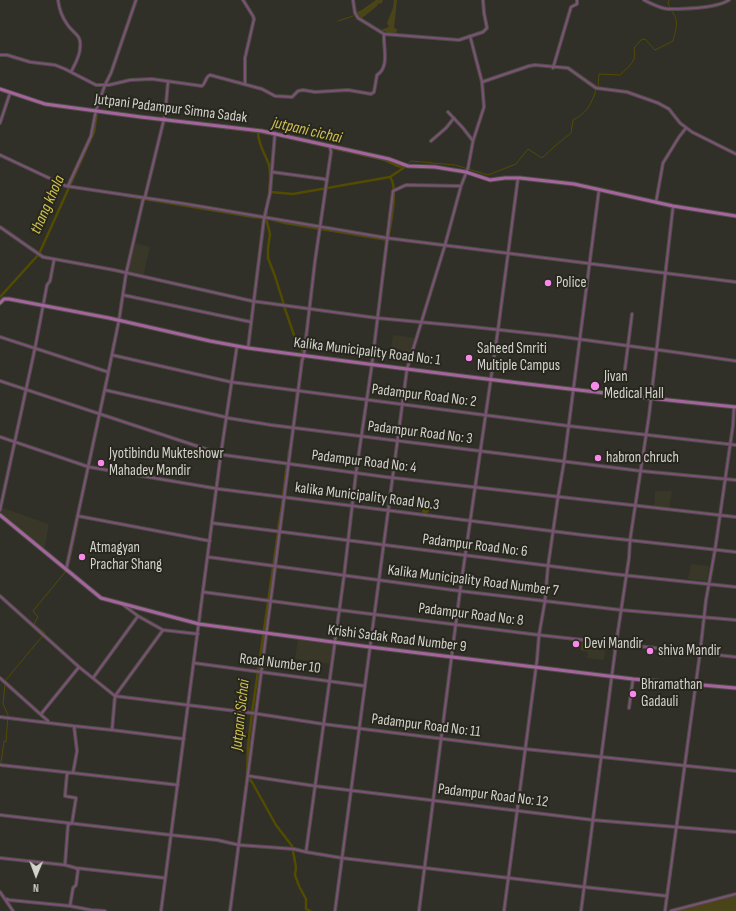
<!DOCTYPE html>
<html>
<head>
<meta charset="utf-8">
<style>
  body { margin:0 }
  #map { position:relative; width:736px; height:911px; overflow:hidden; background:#313028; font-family:"Sofia Sans Condensed",sans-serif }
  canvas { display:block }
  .north { position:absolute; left:16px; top:855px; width:40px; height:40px; -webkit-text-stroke:3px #27271e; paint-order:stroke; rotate:181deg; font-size:11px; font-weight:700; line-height:16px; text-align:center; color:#d3d2cd }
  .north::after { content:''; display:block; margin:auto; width:14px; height:18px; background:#d3d2cd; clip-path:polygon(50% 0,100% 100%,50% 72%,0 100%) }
</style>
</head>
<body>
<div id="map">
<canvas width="736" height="911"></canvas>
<div class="north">N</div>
</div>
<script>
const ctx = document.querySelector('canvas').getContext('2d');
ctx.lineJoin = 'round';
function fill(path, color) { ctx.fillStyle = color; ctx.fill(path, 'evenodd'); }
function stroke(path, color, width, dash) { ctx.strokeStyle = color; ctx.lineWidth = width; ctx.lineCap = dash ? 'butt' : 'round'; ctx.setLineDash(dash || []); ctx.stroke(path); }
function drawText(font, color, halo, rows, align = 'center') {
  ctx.font = font + ' "Sofia Sans Condensed",sans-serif'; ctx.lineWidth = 4; ctx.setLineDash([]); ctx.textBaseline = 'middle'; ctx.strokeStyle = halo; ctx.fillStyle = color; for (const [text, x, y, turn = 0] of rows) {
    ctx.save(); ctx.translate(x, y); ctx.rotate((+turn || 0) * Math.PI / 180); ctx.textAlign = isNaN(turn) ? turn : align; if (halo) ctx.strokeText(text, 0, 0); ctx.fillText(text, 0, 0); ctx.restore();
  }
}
fill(new Path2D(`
  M135 243 150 247 143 277 126 274Z
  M393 335 416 338 412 353 391 347Z
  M655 491H672L669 510 654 508Z
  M3 508 49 524 44 550 1 514Z
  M691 564 709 566 707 581 688 579Z
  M298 639 333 643 332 664 295 659Z
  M589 641 606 643 604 660 587 658Z`), '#383728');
fill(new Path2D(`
  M376 0H383L381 4 379 3 377 6 361 19C357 16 355 14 355 9L357 12 362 10Z
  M394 0H397L394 28 397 29 396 34 389 33 381 30 389 27 387 23 393 8Z
  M582 640 589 641 588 651 581 650Z
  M736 894V911H673L704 901Z`), '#4a4519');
fill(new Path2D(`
  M425 500 431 502 429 511 427 513H423L422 511Z`), '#524b02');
stroke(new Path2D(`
  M669 0 668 4 670 7
  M357 14 378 0
  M338 21 353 16
  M598 87 599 74 620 75C629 66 637 62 634 48L641 40 645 39 655 50 673 41C676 28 680 21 671 10
  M408 164 411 161 455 165 488 175 516 164 528 149 542 158 556 145 571 133 573 120C587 113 591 105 596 90
  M68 568 71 555 79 517
  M5 681 45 633 34 624 38 617 33 611 66 571
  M1 763 4 741 6 742 8 715 3 704 5 684`), '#524b02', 1);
stroke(new Path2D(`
  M224 128 258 132
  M311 143 385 160 398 166 405 167
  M270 192 293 194 390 177
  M127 196 253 217 266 218 285 223 388 240C390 226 399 187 390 177L405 167
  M269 196C270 187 271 174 269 165 265 153 258 145 258 132L269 134
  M267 209 266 218 270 234 268 248V258L275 276 284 305
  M0 297 39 254 94 132 97 111
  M284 306 294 335 303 352 301 361
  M296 399 297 393
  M288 461 289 451
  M283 496 287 464
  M278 530 283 499
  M278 533 252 713 248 746 247 777 252 782 276 825 292 846 296 867 295 875 299 886
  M300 888 306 899V909L310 911`), '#524b02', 2.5);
const street = new Path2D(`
  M58 0C59 8 62 17 67 24 73 34 82 34 80 48 80 56 75 64 71 72
  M243 0 253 16 254 19 245 58V84
  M353 0 355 13 358 18 384 34 459 40 483 32 487 28 484 13 483 0
  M644 0C652 4 659 8 668 9 683 9 717 8 729 0
  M470 36 482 82
  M0 55H7L30 62 55 65 65 69 96 85H109L130 80 152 79 202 86C206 83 205 77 210 75L262 89 275 96 292 97 298 91 303 90 315 92 348 90 371 94 374 92 377 75C390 67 383 47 384 34
  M553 68 571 7 577 4V0
  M448 112 463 128 473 141
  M0 123 10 93
  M431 141 446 128 454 118
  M0 155 66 186 186 204 387 238 736 282
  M272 172 324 179 327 181
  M68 186 91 136 96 110 105 85 111 73 136 0
  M461 186 406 185 393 191 372 364 356 473 344 576 306 852 342 858 584 887 667 896
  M656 202 663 163 679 137 686 128
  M0 227 43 257 114 270 252 301 377 318 473 327 556 336 681 353 736 361
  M123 295 251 322
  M0 337 108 372
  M248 348 264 219 270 193 275 133
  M112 355 231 382 569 426 736 445
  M625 369 632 314
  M0 381 224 455 386 477 736 517
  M105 390 225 417 228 418 271 425 641 471 736 480
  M0 437 89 467 219 489 583 535 736 552
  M0 510 35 348 47 285 50 281 54 260
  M78 516 210 541
  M212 523 613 574 736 587
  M208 557 460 591 621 610 736 620
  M66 570 107 379 119 320 126 274 143 200 145 197 165 115 168 82
  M203 592 339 610 539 635 736 657
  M0 596 79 667 115 696 252 713 323 724 525 749 736 771
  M122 604 138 616 163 630 198 634
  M194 663 365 686
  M0 678 48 721
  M93 678 138 616
  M629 708 633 679
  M41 714 79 667
  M0 717 74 726
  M112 730 184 739
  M0 765 73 773 77 751 74 726 112 730 115 696 163 630
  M69 773 67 774 65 796 76 798 72 823 68 825 65 865 76 868 165 878
  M73 773 178 785
  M249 776 315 786 593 820 736 832
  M0 815 171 835 217 840 239 845 294 849 306 852
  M0 858 65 865
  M0 892 13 911
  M7 902V899L9 900 70 906 91 910 105 911
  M70 906 73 888 76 885 78 870 76 868
  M161 911 221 453 237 346
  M230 911 302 361 304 355 315 261 331 152 330 146
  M335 911 407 369 445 245 461 186 468 168 473 141 484 107 482 82 529 66 535 65 568 68 596 88 627 92 658 103 669 109 680 123 692 132 736 154
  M419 911 460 591 498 330 518 178
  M504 911 537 660 539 635 545 601 548 566 558 497 564 462 599 190
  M581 911 616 644 629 558 630 540 649 416 673 207
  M665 911 700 653 706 600 715 550 733 425 734 407
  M671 911 736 894`);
const secondary = new Path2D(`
  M0 89 45 104 141 117 262 131 389 159 408 166 435 167 466 172 490 180 505 178H520L574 184 673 206 736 216
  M0 303 4 299H9L109 318 210 341 248 348C410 370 573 391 736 407
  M0 515 101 598 199 624 370 647 633 679 736 688`);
stroke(street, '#4e4d46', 4);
stroke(secondary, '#4e4d46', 5);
stroke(street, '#7b5275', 2);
stroke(secondary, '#a4649c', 3);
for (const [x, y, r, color] of [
  [548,283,4,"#f888ea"],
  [469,358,4,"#f888ea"],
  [595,386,5,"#f888ea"],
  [598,458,4,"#f888ea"],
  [101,463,4,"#f888ea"],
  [82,557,4,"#f888ea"],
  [576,644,4,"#f888ea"],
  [650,651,4,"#f888ea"],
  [633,694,4,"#f888ea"]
]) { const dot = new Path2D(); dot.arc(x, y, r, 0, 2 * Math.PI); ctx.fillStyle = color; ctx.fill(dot); stroke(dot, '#27271e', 1.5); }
drawText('15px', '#d3d2cd', '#27271e', [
  ["Jutpani Padampur Simna Sadak",171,109,7],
  ["Kalika Municipality Road No: 1",367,352,7],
  ["Padampur Road No: 2",424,396,7],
  ["Padampur Road No: 3",420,433,7],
  ["Padampur Road No: 4",364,462,7],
  ["kalika Municipality Road No.3",367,497,7],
  ["Padampur Road No: 6",475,546,7],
  ["Kalika Municipality Road Number 7",473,581,7],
  ["Padampur Road No: 8",471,615,7],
  ["Krishi Sadak Road Number 9",397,639,7],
  ["Road Number 10",280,664,7],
  ["Padampur Road No: 11",426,726,7],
  ["Padampur Road No: 12",493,796,7]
]);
drawText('15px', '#d3d2cd', '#27271e', [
  ["Police",556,283],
  ["Saheed Smriti",477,349],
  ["Multiple Campus",477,366],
  ["Jivan",604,377],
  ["Medical Hall",604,394],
  ["Jyotibindu Mukteshowr",109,454],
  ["Mahadev Mandir",109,471],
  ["habron chruch",606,458],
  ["Atmagyan",90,548],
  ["Prachar Shang",90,565],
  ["Devi Mandir",584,644],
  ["shiva Mandir",658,651],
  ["Bhramathan",641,685],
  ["Gadauli",641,702]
], 'left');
drawText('italic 16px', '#d0c250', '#27271e', [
  ["jutpani cichai",307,131,13],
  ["thang khola",48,205,-66],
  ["Jutpani Sichai",241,715,-84]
]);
</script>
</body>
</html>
